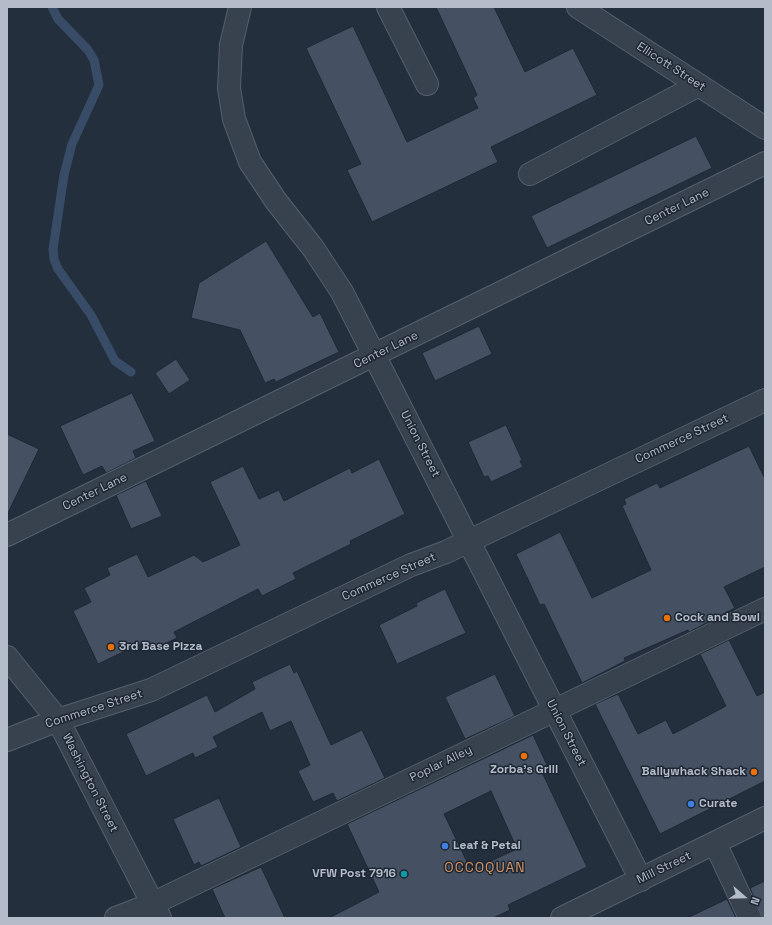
<!DOCTYPE html>
<html>
<head>
<meta charset="utf-8">
<style>
	body { margin:0 }
	#map { position:relative; width:772px; height:925px; overflow:hidden; background:#242f3e; font-family:"Space Grotesk",sans-serif }
	canvas { display:block }
	.frame { position:absolute; inset:0; border:8px solid #b4bcc9; pointer-events:none }
	.north { position:absolute; left:724px; top:877px; width:40px; height:40px; -webkit-text-stroke:3px #1d2633; paint-order:stroke; rotate:110deg; font-size:11px; font-weight:700; line-height:16px; text-align:center; color:#b4bcc9 }
	.north::after { content:''; display:block; margin:auto; width:14px; height:18px; background:#b4bcc9; clip-path:polygon(50% 0,100% 100%,50% 72%,0 100%) }
</style>
</head>
<body>
<div id="map">
<canvas width="772" height="925"></canvas>
<div class="frame"></div>
<div class="north">N</div>
</div>
<script>
const g = document.querySelector('canvas').getContext('2d');
g.lineJoin = 'round';
function poly(rows) {
  const path = new Path2D();
  for (const r of rows) {
    path.moveTo(r[0], r[1]);
    for (let i = 2; i < r.length; i += 2) path.lineTo(r[i], r[i + 1]);
  }
  return path;
}
function strokePath(path, color, width, dash) {
  g.strokeStyle = color;
  g.lineWidth = width;
  g.lineCap = dash ? 'butt' : 'round';
  g.setLineDash(dash || []);
  g.stroke(path);
}
function fillPath(path, color) {
  g.fillStyle = color;
  g.fill(path, 'evenodd');
}
function drawText(font, color, halo, rows, align = 'center') {
  g.font = font + ' "Space Grotesk",sans-serif';
  g.lineWidth = 3;
  g.setLineDash([]);
  g.textBaseline = 'middle';
  g.strokeStyle = halo;
  g.fillStyle = color;
  for (const [text, x, y, turn = 0] of rows) {
    g.save();
    g.translate(x, y);
    g.rotate((+turn || 0) * Math.PI / 180);
    g.textAlign = isNaN(turn) ? turn : align;
    if (halo) g.strokeText(text, 0, 0);
    g.fillText(text, 0, 0);
    g.restore();
  }
}
strokePath(poly([
	[52,7,58,19,88,50,94,60,99,85,72,144,64,175,53,249,54,259,58,269,91,315,115,361,131,372]
]), '#394c67', 9);
const building = poly([
	[436,7,494,7,525,72,573,48,597,95,491,147,498,162,372,222,347,170,361,164,306,48,353,26,407,142,478,108,473,98,477,95,436,7],
	[696,136,712,168,547,248,531,216,696,136],
	[266,241,313,317,320,313,339,352,276,382,274,379,265,383,240,330,191,318,199,283,266,241],
	[479,326,492,354,435,381,422,353,479,326],
	[176,359,190,380,169,394,155,373,176,359],
	[132,393,155,441,133,451,136,458,106,473,102,466,83,475,60,426,132,393],
	[506,425,522,460,520,461,523,467,491,482,488,476,484,477,468,442,506,425],
	[7,434,39,449,7,515,7,434],
	[749,446,765,479,765,567,724,587,735,608,689,632,688,630,624,658,625,661,582,683,544,604,540,605,516,554,560,532,592,598,651,570,622,506,626,504,624,499,657,483,660,488,664,486,749,446],
	[379,459,405,514,350,541,351,544,293,573,296,579,262,596,258,589,174,632,177,638,147,652,142,643,98,664,73,611,91,602,84,588,110,575,107,568,137,554,148,577,194,555,203,562,240,545,210,482,243,466,259,499,279,490,284,501,350,468,352,473,379,459],
	[146,481,162,516,131,529,116,495,146,481],
	[445,589,466,633,397,664,379,625,417,606,416,603,445,589],
	[729,640,757,696,765,692,765,781,660,834,595,704,618,694,638,734,666,720,673,734,726,706,700,654,729,640],
	[290,664,294,673,297,671,331,745,362,730,385,778,337,801,333,793,313,802,298,771,310,765,291,721,270,731,262,712,213,737,218,747,195,758,193,753,146,776,126,734,207,695,215,712,255,689,252,682,290,664],
	[495,674,515,716,465,739,445,697,495,674],
	[533,735,547,765,540,768,587,867,508,905,510,910,493,918,329,918,379,892,347,824,533,735],
	[491,791,517,849,471,870,444,814,491,791],
	[219,798,241,847,201,866,199,862,194,865,173,819,219,798],
	[261,867,285,918,225,918,212,889,261,867],
	[765,881,765,918,762,918,750,888,765,881],
	[727,899,736,918,687,918,727,899]
]);
fillPath(building, '#455162');
strokePath(building, '#1f2835', 1);
const minor = poly([
	[240,7,231,45,229,88,234,119,250,162,276,201,313,248,342,292,641,880],
	[388,7,427,84],
	[578,7,765,128],
	[530,174,699,85],
	[7,535,765,163],
	[7,657,58,720,160,918],
	[7,740,58,720,151,690,411,565,446,552,765,400],
	[715,843,750,918],
	[116,918,152,904,765,609],
	[562,918,765,818]
]);
strokePath(minor, '#565f6c', 24);
strokePath(minor, '#38414e', 22);
for (const [x, y, r, color] of [
	[667,618,4,"#e8710a"],
	[111,647,4,"#e8710a"],
	[524,756,4,"#e8710a"],
	[754,772,4,"#e8710a"],
	[691,804,4,"#3f7fe0"],
	[445,846,4,"#3f7fe0"],
	[404,874,4,"#0f9aa8"]
]) {
  const dot = new Path2D();
  dot.arc(x, y, r, 0, 2 * Math.PI);
  g.fillStyle = color;
  g.fill(dot);
  strokePath(dot, '#1d2633', 1.5);
}
drawText('12px', '#b4bcc9', '#1d2633', [
	["Ellicott Street",671,67,33],
	["Center Lane",677,207,-26],
	["Center Lane",386,350,-26],
	["Commerce Street",682,439,-25],
	["Union Street",420,444,63],
	["Center Lane",95,492,-26],
	["Commerce Street",389,577,-24],
	["Commerce Street",94,709,-18],
	["Union Street",566,733,63],
	["Poplar Alley",441,764,-26],
	["Washington Street",90,783,63],
	["Mill Street",664,868,-26]
]);
drawText('bold 12px', '#b4bcc9', '#1d2633', [
	["Cock and Bowl",675,618],
	["3rd Base Pizza",119,647],
	["Zorba's Grill",524,770,"center"],
	["Ballywhack Shack",746,772,"right"],
	["Curate",699,804],
	["Leaf & Petal",453,846],
	["VFW Post 7916",396,874,"right"]
], 'left');
g.letterSpacing = '1px';
drawText('14px', '#d59563', '#1d2633', [
	["OCCOQUAN",485,868]
]);
g.letterSpacing = '0px';
</script>
</body>
</html>
